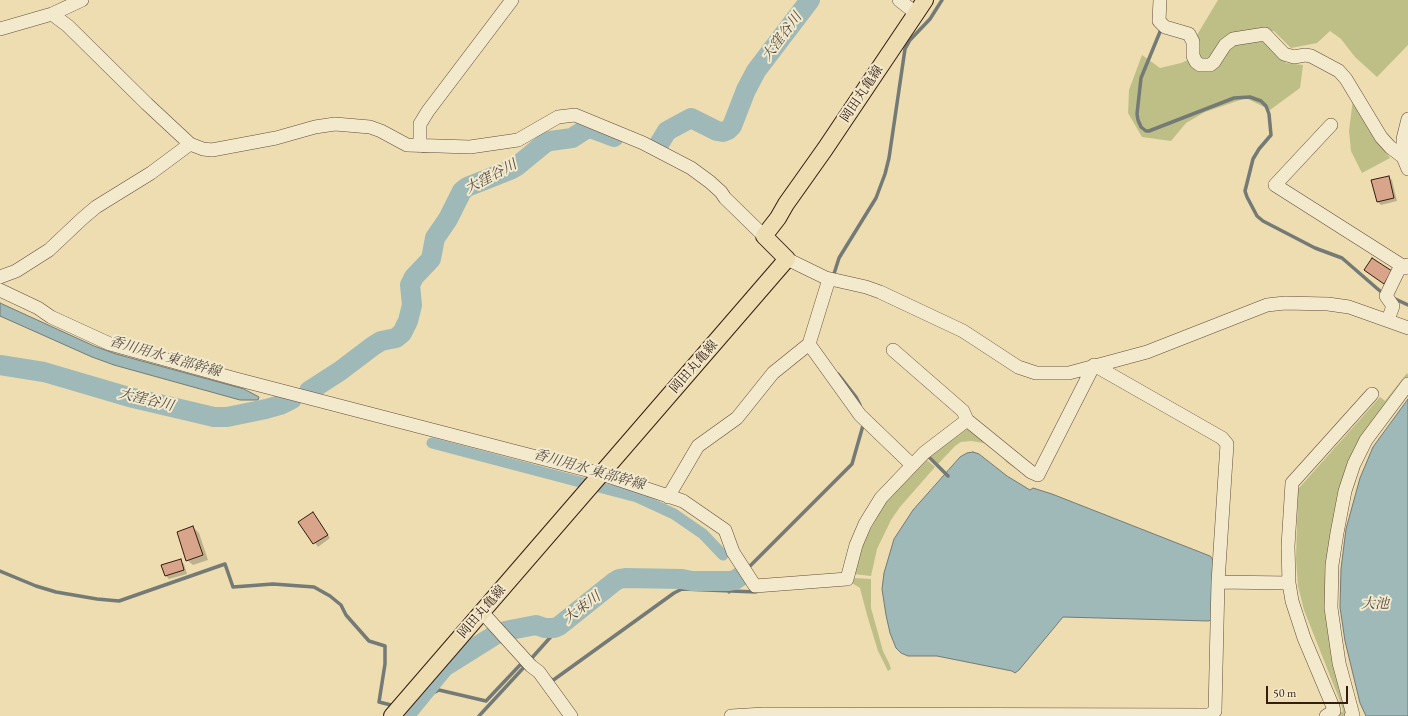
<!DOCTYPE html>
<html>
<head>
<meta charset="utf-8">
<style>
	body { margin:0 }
	#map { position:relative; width:1408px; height:716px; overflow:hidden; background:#edddb1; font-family:"EB Garamond",serif }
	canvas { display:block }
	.scale { position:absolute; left:1266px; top:686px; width:82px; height:18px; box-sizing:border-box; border:2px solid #351c12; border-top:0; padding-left:5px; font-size:12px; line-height:14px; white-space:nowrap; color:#351c12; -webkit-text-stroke:3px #f3e9cc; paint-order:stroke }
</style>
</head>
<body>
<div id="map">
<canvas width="1408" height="716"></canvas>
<div class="scale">50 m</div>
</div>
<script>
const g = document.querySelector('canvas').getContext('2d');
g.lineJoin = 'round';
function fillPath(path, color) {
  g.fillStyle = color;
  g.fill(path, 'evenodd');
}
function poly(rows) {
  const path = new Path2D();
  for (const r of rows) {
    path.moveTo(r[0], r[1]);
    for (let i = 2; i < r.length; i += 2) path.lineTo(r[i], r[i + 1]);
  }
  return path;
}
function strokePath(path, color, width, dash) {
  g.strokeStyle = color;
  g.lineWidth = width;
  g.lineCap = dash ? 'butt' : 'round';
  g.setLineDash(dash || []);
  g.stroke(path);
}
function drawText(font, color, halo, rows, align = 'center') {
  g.font = font + ' "EB Garamond","Noto Serif JP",serif';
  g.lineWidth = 4;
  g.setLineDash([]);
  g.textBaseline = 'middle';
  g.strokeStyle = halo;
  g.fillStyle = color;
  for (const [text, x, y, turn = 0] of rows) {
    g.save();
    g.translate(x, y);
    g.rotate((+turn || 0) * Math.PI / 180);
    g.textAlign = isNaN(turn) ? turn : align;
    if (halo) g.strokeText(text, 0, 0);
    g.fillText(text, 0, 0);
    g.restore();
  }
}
fillPath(poly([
	[1218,0,1408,0,1408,45,1377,77,1355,57,1341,39,1330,31,1317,43,1291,48,1274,31,1233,37,1212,58,1206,61,1200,59,1197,35],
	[1262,38,1286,63,1303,65,1300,88,1270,110,1246,98,1205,112,1186,123,1171,141,1142,137,1128,113,1129,90,1142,55,1160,68,1181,63,1188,60,1198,69,1235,43],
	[1353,99,1390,158,1362,173,1351,151,1349,131],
	[1407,373,1408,375,1408,380,1358,449,1330,559,1349,709,1345,716,1336,716,1343,711,1338,696,1304,610,1298,586,1296,559,1298,489,1380,397,1385,401],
	[967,429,973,429,1037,481,1037,482,1006,462,1004,458,984,443,971,441,961,442,955,446,938,464,930,456],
	[927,460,935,467,900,507,891,520,877,549,871,576,854,574,864,541,886,501],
	[854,578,871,579,871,608,883,651,889,663,891,669,888,671,878,651,867,615,860,588,852,583]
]), '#bebf87');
const water = poly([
	[0,303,94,346,116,354,244,389,259,397,258,400,240,400,114,365,92,357,0,316,0,303],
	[1408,399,1408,716,1366,716,1360,703,1345,641,1340,607,1341,569,1346,529,1360,478,1373,447,1408,399],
	[973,452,979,454,1007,476,1030,490,1033,488,1052,494,1210,556,1214,561,1212,618,1209,621,1063,617,1019,670,1015,673,1012,671,937,656,908,656,901,653,896,648,890,633,886,615,882,589,884,573,894,539,913,510,960,457,967,453,973,452]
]);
fillPath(water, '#9eb9b7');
strokePath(water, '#747a75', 1);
fillPath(poly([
	[1389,177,1392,180,1397,201,1381,205,1377,201],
	[316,517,330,538,318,547,300,522],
	[193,527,199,533,208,560,193,565,187,560],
	[180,561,184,564,187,574,169,579,166,576]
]), '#0003');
strokePath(poly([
	[1162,27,1141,78,1137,114,1138,120,1141,127,1146,131,1149,131,1234,98,1250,97,1261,101,1266,106,1269,114,1271,135,1259,149,1253,159,1245,191,1247,197,1257,216,1263,221,1315,248,1342,258,1380,291],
	[833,277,839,258,876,198,885,174,889,158,905,49,910,40,930,19,942,0],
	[1393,298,1408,305],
	[838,374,856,397,860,405],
	[926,458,928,456,948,476],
	[747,569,852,464,864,422],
	[0,571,36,586,56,592,97,599,119,601,225,564,233,587,273,584,314,587,330,596,341,605,346,615,369,641,385,646,385,664,379,702,395,706],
	[729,592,729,581],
	[530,660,556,631,618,584,627,581,680,583,692,581],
	[551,679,552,681,674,593,682,589,756,592],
	[405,708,416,709,433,693,439,690,486,701,520,665,525,665],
	[479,716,526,665]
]), '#747a75', 3.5);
strokePath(poly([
	[432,443,637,497,674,514,703,534,723,555]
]), '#9eb9b7', 11);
strokePath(poly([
	[659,144,667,131,691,118,717,131,723,132,728,130,732,126,746,90,756,71,810,0],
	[0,365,44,372,129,397,214,417,227,417,266,409,280,405,292,399],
	[309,391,340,371,373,346,381,341,396,338,402,333,408,321,412,305,410,285,414,277,431,259,435,238,448,219,462,191,467,187,510,170,517,166,545,143,550,141,572,138,586,129,590,128,614,137],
	[404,716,444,667,495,635,505,631,536,625,545,628,554,628,559,626,614,582,619,579,625,578,682,579,692,581,729,581,735,580,741,576]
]), '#9eb9b7', 20);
const building = poly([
	[1389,176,1394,198,1377,202,1371,180,1389,176],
	[1372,258,1392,271,1384,284,1364,270,1372,258],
	[313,512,328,535,313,544,298,522,313,512],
	[193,526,203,555,186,561,177,532,193,526],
	[181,559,184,570,165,576,161,565,181,559]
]);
fillPath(building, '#d8a48a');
strokePath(building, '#351c12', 1);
const minor = poly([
	[899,0,917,14],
	[1160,0,1159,21,1165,27,1189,34,1193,42,1193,56,1196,62,1200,65,1210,65,1214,62,1225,45,1233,39,1265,34,1284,54,1294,57,1305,55,1311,56,1339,71,1346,79,1381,137,1390,147,1403,157],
	[52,14,68,26,147,104,190,144,203,149,212,150,276,138,315,127,335,124,370,127,381,131,407,145,470,147,518,140,558,117,575,115,643,143,691,168,710,182,721,192,725,198,764,236],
	[0,29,52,14,82,0],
	[1408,119,1403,139,1403,157,1408,169],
	[1331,125,1275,185,1401,265],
	[420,146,420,124,428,111,512,0],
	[787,259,826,278,866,287,880,292,963,331,1018,367,1036,373,1069,373,1147,352,1267,305,1285,303,1328,304,1349,307,1408,328],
	[0,277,16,271,49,250,83,218,96,207,151,173,190,144],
	[0,290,38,308,51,317,110,344,236,379,602,474,683,501,725,530,733,552,755,586,847,579,856,545,865,524,881,498,924,453,967,420],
	[1388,320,1393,306,1386,296,1401,265,1405,268,1407,265],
	[809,344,829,279],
	[893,350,963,411,967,420,1031,472,1038,475,1094,365,1222,438,1227,444,1218,582,1289,583,1292,601,1304,638,1333,707,1334,711,1326,716],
	[668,497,698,446,737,418,773,373,809,344,860,415,912,465],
	[1289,583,1288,546,1292,483,1372,394],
	[482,612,531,666,539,672,571,716],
	[731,716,764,714,1209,715,1215,711,1218,582],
	[1351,716,1353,715,1339,663,1331,608,1332,565,1337,533,1345,491,1354,464,1366,440,1408,384]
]);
const major = poly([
	[392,716,787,259,764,236,778,218,786,204,825,149,925,0]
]);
strokePath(minor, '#634c3a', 14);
strokePath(major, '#351c12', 18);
strokePath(minor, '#f3e9cc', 13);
strokePath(major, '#edddb1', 16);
drawText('13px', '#351c12', '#f3e9cc', [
	["岡田丸亀線",862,94,-56],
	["岡田丸亀線",694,367,-49],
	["岡田丸亀線",482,612,-49]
]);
drawText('italic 14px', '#544b44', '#f3e9cc', [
	["大窪谷川",782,37,-53],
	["大窪谷川",491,177,-28],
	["香川用水 東部幹線",165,357,16],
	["大窪谷川",146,400,14],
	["香川用水 東部幹線",589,470,16],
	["大池",1375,604],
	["大束川",582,608,-37]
]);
</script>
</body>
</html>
